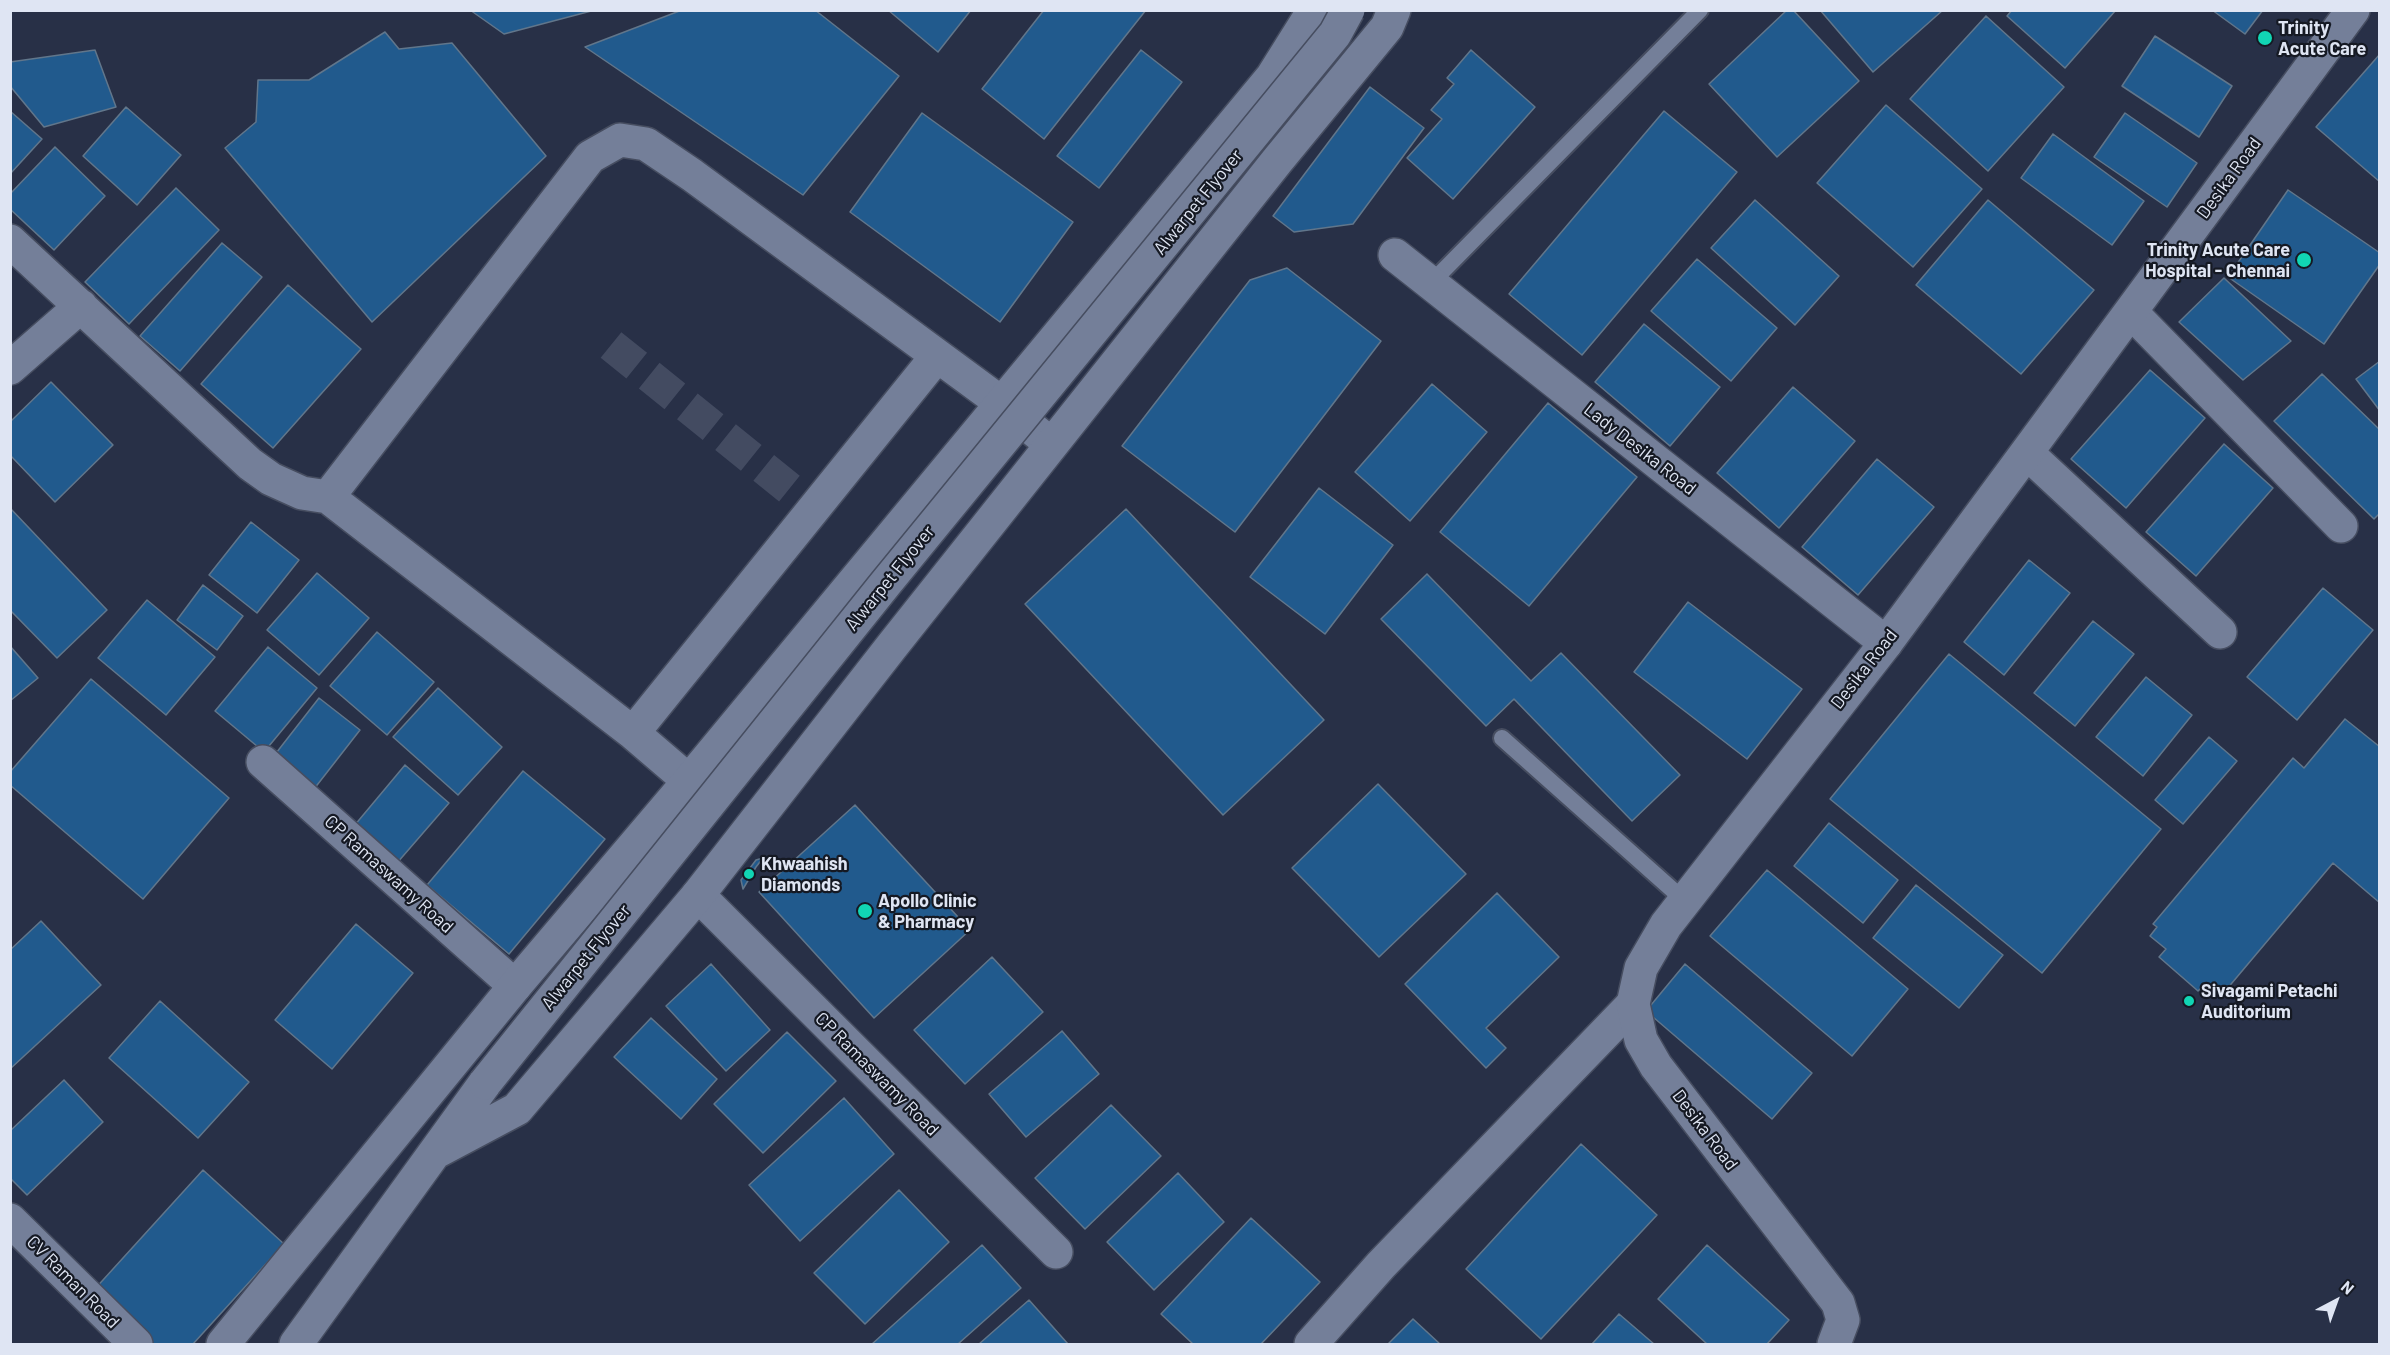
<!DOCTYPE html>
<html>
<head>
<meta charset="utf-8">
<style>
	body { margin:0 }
	#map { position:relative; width:2390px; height:1355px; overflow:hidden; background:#283047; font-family:Barlow,sans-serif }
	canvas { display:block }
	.frame { position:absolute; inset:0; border:12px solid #dfe5f3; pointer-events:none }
	.north { position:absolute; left:2306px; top:1271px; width:60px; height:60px; -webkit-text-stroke:4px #151923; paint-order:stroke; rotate:41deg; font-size:16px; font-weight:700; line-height:24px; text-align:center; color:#dfe5f3 }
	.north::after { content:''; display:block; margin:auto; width:21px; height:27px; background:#dfe5f3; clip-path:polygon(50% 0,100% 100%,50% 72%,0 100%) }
</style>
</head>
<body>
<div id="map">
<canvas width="2390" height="1355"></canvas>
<div class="frame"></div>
<div class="north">N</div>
</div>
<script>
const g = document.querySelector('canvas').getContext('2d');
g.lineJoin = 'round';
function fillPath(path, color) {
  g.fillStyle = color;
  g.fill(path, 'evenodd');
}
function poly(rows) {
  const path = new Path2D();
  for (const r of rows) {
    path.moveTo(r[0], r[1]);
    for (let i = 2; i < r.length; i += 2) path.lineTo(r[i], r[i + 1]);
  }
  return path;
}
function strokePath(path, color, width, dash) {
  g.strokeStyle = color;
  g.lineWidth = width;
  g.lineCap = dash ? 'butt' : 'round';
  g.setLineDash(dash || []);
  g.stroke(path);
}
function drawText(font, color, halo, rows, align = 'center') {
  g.font = font + ' Barlow,sans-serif';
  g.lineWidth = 4.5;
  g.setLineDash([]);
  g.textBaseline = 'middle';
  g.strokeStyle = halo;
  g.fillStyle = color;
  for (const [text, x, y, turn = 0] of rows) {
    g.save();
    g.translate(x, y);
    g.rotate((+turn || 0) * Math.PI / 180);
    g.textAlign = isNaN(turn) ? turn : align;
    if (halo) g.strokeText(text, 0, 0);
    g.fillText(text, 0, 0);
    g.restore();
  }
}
const building = poly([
	[470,10,595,10,504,34,470,10],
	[682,10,815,10,899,76,803,195,585,47,682,10],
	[888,10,971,10,938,52,888,10],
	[1044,10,1146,10,1044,139,982,89,1044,10],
	[1787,10,1793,10,1859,81,1777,157,1709,84,1787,10],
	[1820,10,1943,10,1873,72,1820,10],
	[2012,10,2116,10,2065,68,2007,16,2012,10],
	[2212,10,2263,10,2245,34,2212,10],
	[1986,16,2064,87,1988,171,1910,99,1986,16],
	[385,32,399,49,452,43,546,156,372,322,225,148,256,122,258,80,309,80,385,32],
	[2155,36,2232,86,2199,137,2122,86,2155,36],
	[95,50,116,107,44,127,10,86,10,62,95,50],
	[1141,50,1182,82,1099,188,1057,156,1141,50],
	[1471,50,1535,107,1453,199,1407,158,1442,119,1431,110,1454,84,1447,78,1471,50],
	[2380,54,2380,182,2316,127,2380,54],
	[1370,87,1424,128,1353,224,1294,232,1273,216,1370,87],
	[1886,105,1982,189,1913,267,1817,183,1886,105],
	[126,107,181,155,137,205,83,156,126,107],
	[10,111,42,139,10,174,10,111],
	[1664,111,1737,172,1582,355,1509,294,1664,111],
	[922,113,1073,222,1000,322,850,212,922,113],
	[2125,113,2197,163,2167,207,2094,157,2125,113],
	[2053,134,2144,201,2112,245,2021,178,2053,134],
	[55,147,105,196,54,250,10,209,10,194,55,147],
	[176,188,219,230,129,324,85,282,176,188],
	[2288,190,2380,253,2380,264,2324,344,2228,277,2288,190],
	[1755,200,1839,276,1795,325,1711,248,1755,200],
	[1988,200,2094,290,2021,374,1916,285,1988,200],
	[222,243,262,277,180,371,140,336,222,243],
	[1697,259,1777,328,1731,381,1651,311,1697,259],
	[1287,268,1381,341,1235,532,1122,446,1250,280,1287,268],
	[2224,278,2291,341,2243,380,2179,322,2224,278],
	[288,285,361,349,273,448,201,384,288,285],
	[1644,324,1720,387,1670,446,1595,382,1644,324],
	[2380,361,2380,411,2356,379,2380,361],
	[2150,370,2205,418,2126,508,2071,459,2150,370],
	[2322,374,2380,430,2380,513,2374,519,2274,421,2322,374],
	[51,382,113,445,55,502,10,455,10,422,51,382],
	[1432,384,1487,432,1410,521,1355,472,1432,384],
	[1793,387,1855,441,1779,528,1717,473,1793,387],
	[1548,403,1637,477,1529,606,1440,532,1548,403],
	[2224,444,2273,488,2196,576,2146,532,2224,444],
	[1877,459,1934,507,1858,595,1802,547,1877,459],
	[1319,488,1393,545,1325,634,1250,577,1319,488],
	[10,508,107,610,57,658,10,610,10,508],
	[1126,509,1324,720,1223,815,1025,604,1126,509],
	[251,522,299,560,257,613,209,575,251,522],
	[2029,560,2070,593,2004,675,1964,642,2029,560],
	[317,573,369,618,319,675,267,630,317,573],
	[1427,574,1531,681,1561,653,1680,775,1632,821,1514,699,1486,726,1381,619,1427,574],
	[203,585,243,616,217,650,177,620,203,585],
	[2323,588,2373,630,2297,720,2247,677,2323,588],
	[147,600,215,657,166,715,98,658,147,600],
	[1688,602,1802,689,1747,759,1634,672,1688,602],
	[2093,621,2134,654,2075,726,2034,693,2093,621],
	[377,632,434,682,387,735,330,686,377,632],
	[10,646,38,678,10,701,10,646],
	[268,647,317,688,264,752,215,711,268,647],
	[1949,654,2161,829,2042,973,1830,799,1949,654],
	[2146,677,2192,715,2143,776,2096,737,2146,677],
	[91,679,229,798,143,899,10,785,10,772,91,679],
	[438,688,502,747,458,795,393,737,438,688],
	[319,698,360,730,314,789,273,757,319,698],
	[2345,719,2380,747,2380,903,2333,863,2221,996,2206,983,2198,991,2159,957,2166,949,2150,936,2157,927,2153,924,2293,758,2304,768,2345,719],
	[2209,737,2237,761,2183,824,2155,800,2209,737],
	[405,765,449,803,397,863,354,826,405,765],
	[523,771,605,839,509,954,427,885,523,771],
	[1378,784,1466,874,1379,957,1292,868,1378,784],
	[855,805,970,930,874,1018,759,892,855,805],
	[1829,823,1898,880,1863,923,1794,866,1829,823],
	[763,858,756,867,743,889,741,880,756,860,763,858],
	[1767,870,1908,989,1852,1056,1710,936,1767,870],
	[1916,885,2003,955,1959,1008,1873,938,1916,885],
	[1497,893,1559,957,1486,1028,1506,1048,1486,1068,1405,984,1497,893],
	[41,921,101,985,10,1069,10,950,41,921],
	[356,924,413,973,332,1069,275,1020,356,924],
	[992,957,1043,1012,965,1084,914,1030,992,957],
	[711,964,770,1030,726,1071,666,1006,711,964],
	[1685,964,1812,1073,1772,1119,1646,1011,1685,964],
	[160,1001,249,1082,198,1138,109,1058,160,1001],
	[651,1018,717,1079,681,1119,614,1057,651,1018],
	[1062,1031,1099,1074,1026,1137,989,1094,1062,1031],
	[787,1032,836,1081,763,1153,714,1104,787,1032],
	[64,1080,103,1122,27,1195,10,1178,10,1131,64,1080],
	[844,1098,894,1154,800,1241,749,1185,844,1098],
	[1111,1105,1161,1156,1085,1229,1035,1178,1111,1105],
	[1581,1144,1657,1215,1541,1339,1466,1269,1581,1144],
	[203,1170,284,1244,193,1344,152,1344,93,1291,203,1170],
	[1178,1173,1224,1222,1154,1290,1107,1242,1178,1173],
	[899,1190,949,1242,865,1324,814,1273,899,1190],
	[1251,1218,1320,1282,1261,1344,1193,1344,1161,1314,1251,1218],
	[982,1245,1021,1288,958,1344,872,1344,982,1245],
	[1707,1245,1789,1320,1767,1344,1707,1344,1658,1299,1707,1245],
	[1029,1300,1068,1344,979,1344,1029,1300],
	[1619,1314,1654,1344,1592,1344,1619,1314],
	[1413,1319,1440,1344,1388,1344,1413,1319]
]);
fillPath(building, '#215a8d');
strokePath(building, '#61768b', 1.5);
strokePath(poly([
	[611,345,795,493]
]), '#434b61', 33, [33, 16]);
const service = poly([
	[1431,283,1700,10],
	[1502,738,1685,901]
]);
const minor = poly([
	[10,241,250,464,271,479,302,493,328,497,633,733,689,781],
	[1395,255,1886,643],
	[2131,312,2341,526],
	[10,368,81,306],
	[2027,453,2220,632],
	[328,497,590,157,620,140,646,144,692,175,992,396,1051,444],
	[633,733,937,356],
	[263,762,515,986],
	[698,895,1056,1252],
	[1311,1344,1381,1265,1633,1004]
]);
const tertiary = poly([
	[1834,1344,1843,1320,1838,1303,1656,1066,1641,1040,1633,1004,1641,968,1666,925,1886,643,2353,10]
]);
const secondary = poly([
	[438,1151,517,1109,698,895,892,646,1277,161,1387,27,1394,10],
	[10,1220,136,1344],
	[223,1344,515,986,689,781,1272,77,1314,10],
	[296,1344,485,1083]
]);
strokePath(service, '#464d60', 20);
strokePath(minor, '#464d60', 36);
strokePath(tertiary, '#464d60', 36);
strokePath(secondary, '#464d60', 36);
strokePath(service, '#747f99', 16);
strokePath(minor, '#747f99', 33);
strokePath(tertiary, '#747f99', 33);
strokePath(secondary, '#747f99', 33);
const secondaryBridge = poly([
	[485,1083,886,583,1335,34,1348,10]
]);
strokePath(secondaryBridge, '#464d60', 36, []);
strokePath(secondaryBridge, '#747f99', 33);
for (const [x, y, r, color] of [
	[2265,38,8,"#11d5b4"],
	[2304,260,8,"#11d5b4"],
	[749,874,6,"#11d5b4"],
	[865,911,8,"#11d5b4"],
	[2189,1001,6,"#11d5b4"]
]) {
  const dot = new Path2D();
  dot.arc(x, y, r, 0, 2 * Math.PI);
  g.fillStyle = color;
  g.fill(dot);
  strokePath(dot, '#151923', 2);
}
drawText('bold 18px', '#dfe5f3', '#151923', [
	["Trinity",2278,28],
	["Acute Care",2278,49],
	["Trinity Acute Care",2290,250,"right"],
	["Hospital - Chennai",2290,271,"right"],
	["Khwaahish",761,864],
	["Diamonds",761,885],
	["Apollo Clinic",878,901],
	["& Pharmacy",878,922],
	["Sivagami Petachi",2201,991],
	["Auditorium",2201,1012]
], 'left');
drawText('18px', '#dfe5f3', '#151923', [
	["Desika Road",2229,178,-54],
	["Alwarpet Flyover",1198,202,-51],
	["Lady Desika Road",1640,449,38],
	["Alwarpet Flyover",890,578,-51],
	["Desika Road",1864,669,-52],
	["CP Ramaswamy Road",389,874,42],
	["Alwarpet Flyover",586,957,-51],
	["CP Ramaswamy Road",877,1074,45],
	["Desika Road",1705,1130,53],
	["CV Raman Road",73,1282,45]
]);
</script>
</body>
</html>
